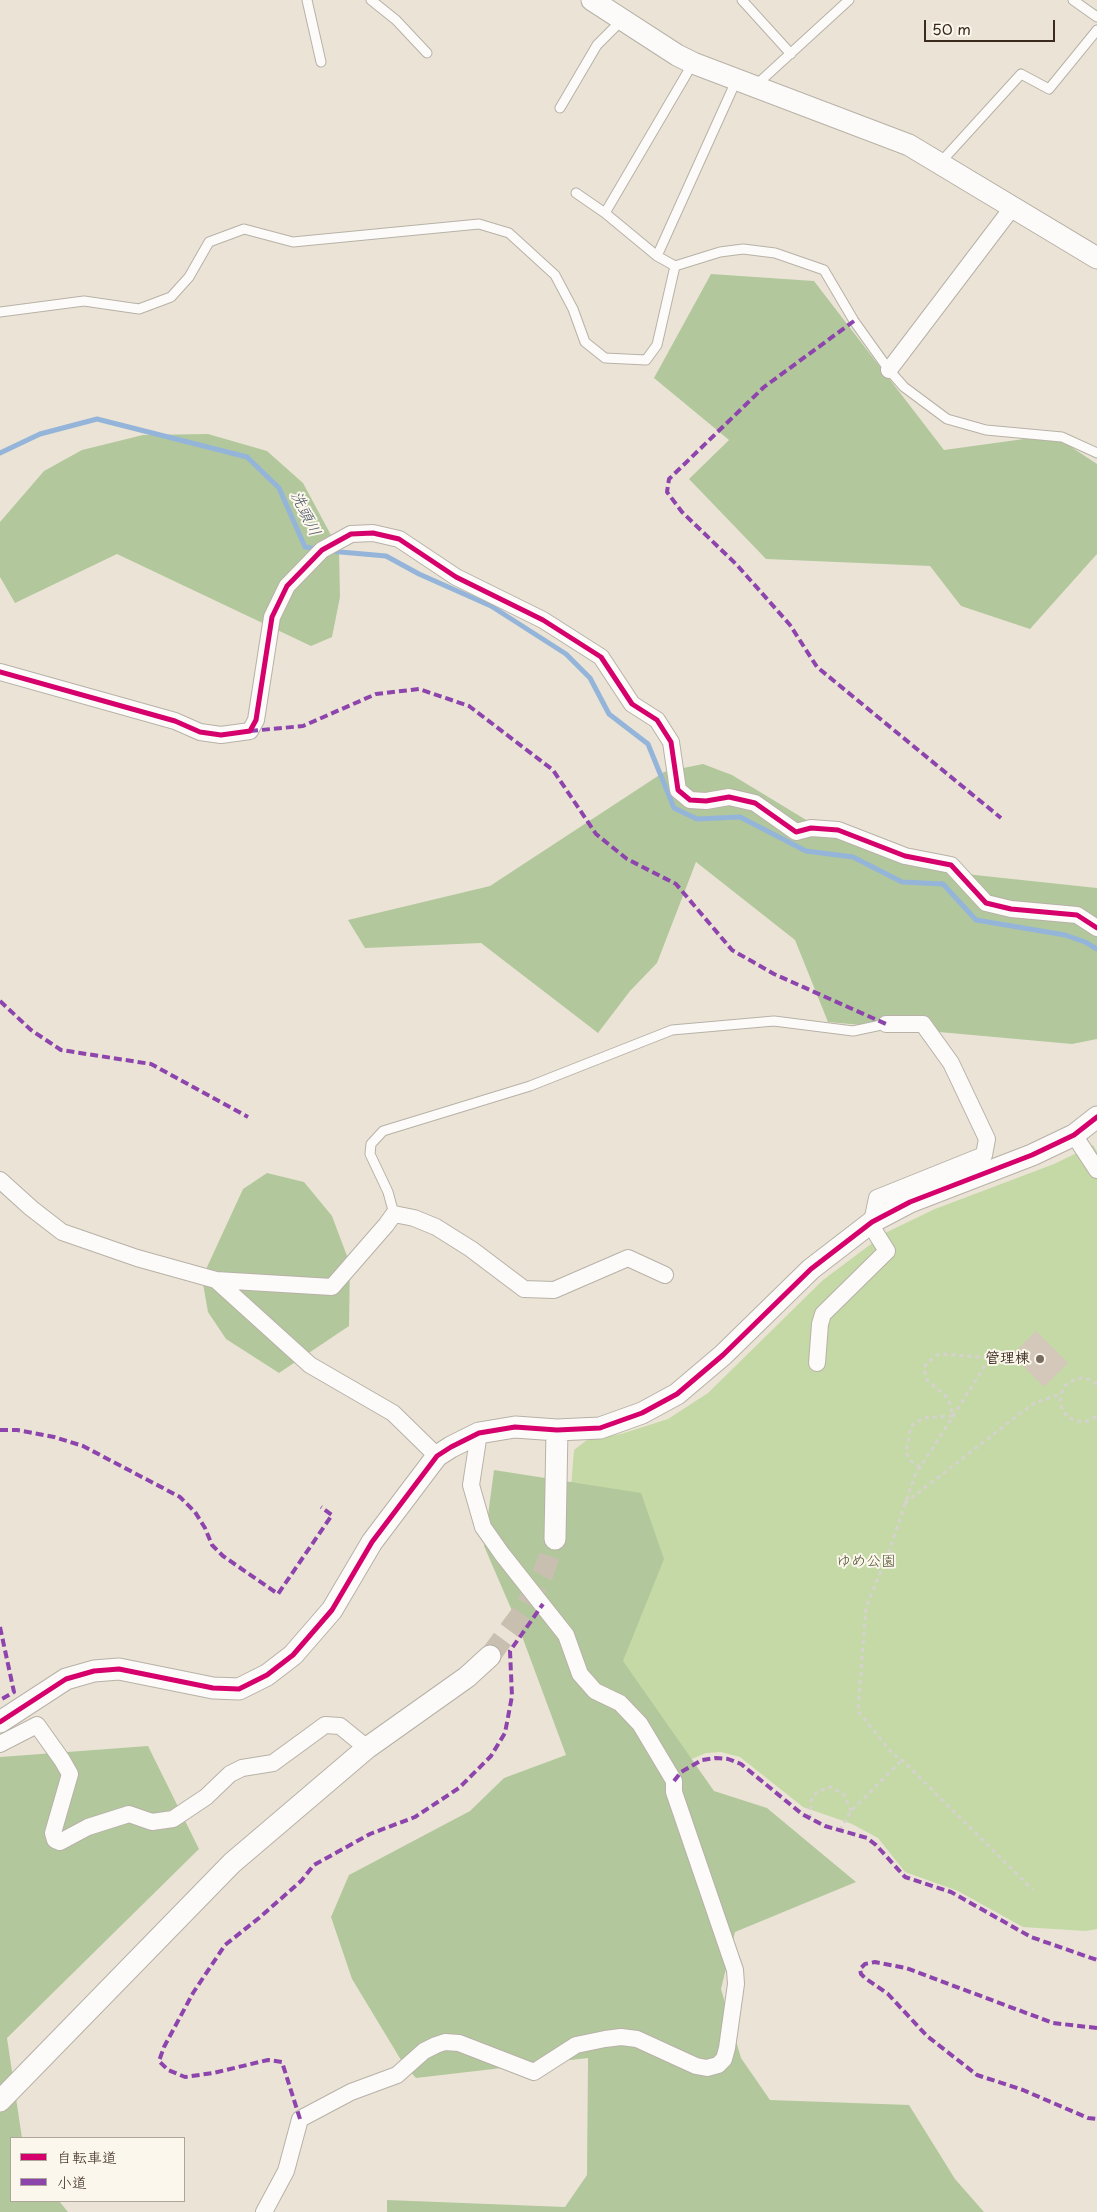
<!DOCTYPE html>
<html>
<head>
<meta charset="utf-8">
<style>
	body { margin:0 }
	#map { position:relative; width:1097px; height:2212px; overflow:hidden; background:#ebe4d6; font-family:"Playpen Sans","Klee One",sans-serif }
	canvas { display:block }
	.legend { position:absolute; left:10px; top:2137px; width:175px; height:65px; box-sizing:border-box; background:#fbf7ec; border:1px solid #aea59a; margin:0; padding:6px 9px; list-style:none; font-size:15px; color:#3b2a1e }
	.legend li { display:flex; align-items:center; gap:10px; height:25px }
	.legend b { width:25px; border:1px solid #aea59a }
	.scale { position:absolute; left:924px; top:20px; width:131px; height:22px; box-sizing:border-box; border:2px solid #3b2a1e; border-top:0; padding-left:6px; font-size:15px; line-height:18px; white-space:nowrap; color:#3b2a1e; -webkit-text-stroke:4px #fbf7ec; paint-order:stroke }
</style>
</head>
<body>
<div id="map">
<canvas width="1097" height="2212"></canvas>
<ul class="legend">
<li><b style="height:6px;background:#d6006c"></b>自転車道</li>
<li><b style="height:6px;background:#8e44ad"></b>小道</li>
</ul>
<div class="scale">50 m</div>
</div>
<script>
const g = document.querySelector('canvas').getContext('2d');
g.lineJoin = 'round';
function fillPath(path, color) {
  g.fillStyle = color;
  g.fill(path, 'evenodd');
}
function poly(rows) {
  const path = new Path2D();
  for (const r of rows) {
    path.moveTo(r[0], r[1]);
    for (let i = 2; i < r.length; i += 2) path.lineTo(r[i], r[i + 1]);
  }
  return path;
}
function strokePath(path, color, width, dash) {
  g.strokeStyle = color;
  g.lineWidth = width;
  g.lineCap = dash ? 'butt' : 'round';
  g.setLineDash(dash || []);
  g.stroke(path);
}
function drawText(font, color, halo, rows, align = 'center') {
  g.font = font + ' "Playpen Sans","Klee One",sans-serif';
  g.lineWidth = 4;
  g.setLineDash([]);
  g.textBaseline = 'middle';
  g.strokeStyle = halo;
  g.fillStyle = color;
  for (const [text, x, y, turn = 0] of rows) {
    g.save();
    g.translate(x, y);
    g.rotate((+turn || 0) * Math.PI / 180);
    g.textAlign = isNaN(turn) ? turn : align;
    if (halo) g.strokeText(text, 0, 0);
    g.fillText(text, 0, 0);
    g.restore();
  }
}
fillPath(poly([
	[1093,1145,1097,1152,1097,1929,1086,1931,1023,1927,958,1891,905,1872,878,1838,852,1824,803,1807,740,1757,721,1752,706,1753,687,1761,556,1577,571,1487,574,1450,587,1440,621,1434,668,1419,708,1393,823,1280,887,1232,935,1209,1054,1164]
]), '#c4d9a6');
fillPath(poly([
	[711,274,814,281,944,450,1053,435,1097,464,1097,554,1030,629,961,606,930,566,766,559,689,479,729,440,654,378],
	[208,434,267,451,303,483,339,550,340,597,332,637,311,646,117,554,15,603,0,577,0,522,44,471,82,450,143,435],
	[703,764,732,775,836,838,900,861,975,875,1097,888,1097,1039,1072,1044,828,1022,795,940,696,862,657,963,630,991,598,1033,481,943,365,948,348,920,490,886,664,772],
	[267,1173,304,1182,332,1216,350,1264,349,1326,279,1373,226,1339,208,1312,202,1278,243,1189],
	[494,1470,641,1493,664,1559,623,1661,714,1791,767,1808,856,1882,735,1932,721,1989,741,2058,770,2100,909,2105,955,2179,984,2212,387,2212,387,2200,565,2207,587,2175,588,2058,416,2078,404,2065,352,1979,331,1917,349,1875,470,1811,504,1778,566,1755,516,1620,484,1546],
	[148,1746,199,1849,7,2038,22,2138,11,2138,11,2201,59,2201,68,2212,0,2212,0,1757]
]), '#b2c89c');
strokePath(poly([
	[0,453,40,434,97,419,247,457,279,488,305,547,319,549],
	[329,551,386,556,419,574,491,606,566,654,590,678,609,714,648,744,674,808,697,819,740,817,806,851,853,857,902,882,943,884,976,920,1065,935,1085,942,1097,949]
]), '#94b5d9', 5);
fillPath(poly([
	[1036,1331,1068,1363,1044,1387,1012,1355]
]), '#d3c8ba');
strokePath(poly([
	[490,1656,524,1610,543,1574,555,1539]
]), '#c8bfb1', 21, [21, 11]);
const service = poly([
	[307,0,321,62],
	[371,0,396,20,427,53],
	[742,0,791,54],
	[1073,0,1097,17],
	[755,86,849,0],
	[560,108,597,45,622,20],
	[940,163,1021,74,1049,89,1097,30],
	[576,193,605,213,657,256,675,266],
	[605,213,693,63],
	[657,256,736,81],
	[0,312,84,301,139,309,171,297,189,277,209,242,244,229,293,242,479,224,509,233,555,275,573,309,585,342,605,358,646,360,657,345,675,266,720,252,743,249,775,253,824,270,854,321,889,370,904,387,947,419,986,430,1062,437,1097,453],
	[394,1214,388,1192,370,1154,371,1144,383,1131,530,1086,672,1030,774,1021,853,1031,886,1024]
]);
const minor = poly([
	[889,370,1012,208],
	[0,672,175,721,200,732,221,735,250,731,256,720,272,617,287,586,322,550,351,534,373,533,399,539,456,577,543,620,601,657,632,704,657,720,671,742,678,790,690,800,706,801,729,797,755,803,796,832,811,828,838,830,905,856,951,865,986,903,1011,909,1077,915,1097,928],
	[1074,1135,1097,1170],
	[0,1180,31,1208,62,1232,137,1258,216,1280,310,1365,393,1413,437,1456],
	[872,1222,877,1198,984,1155,987,1139,951,1063,923,1024,886,1024],
	[216,1280,332,1287,386,1225,394,1214,414,1218,436,1227,471,1249,524,1289,554,1290,628,1258,665,1275],
	[817,1363,820,1324,823,1314,887,1251,870,1224],
	[0,1744,37,1725,62,1760,70,1774,53,1833,55,1840,60,1842,88,1827,129,1814,152,1822,173,1819,206,1797,230,1774,242,1768,273,1763,325,1725,340,1726,367,1748],
	[264,2212,286,2171,300,2119,351,2092,397,2075,424,2051,436,2045,445,2042,459,2043,534,2072,576,2045,605,2039,621,2037,637,2039,696,2066,707,2068,718,2065,724,2059,727,2048,736,1984,735,1970,674,1792,674,1781,640,1724,620,1703,595,1691,580,1674,566,1635,502,1554,483,1527,471,1485,479,1433]
]);
const tertiary = poly([
	[592,0,677,55,693,63,909,145,1097,258],
	[555,1539,557,1430],
	[0,1722,66,1679,94,1671,119,1669,213,1688,239,1689,267,1675,293,1655,332,1610,372,1542,437,1456,451,1447,479,1433,515,1427,557,1430,600,1428,642,1413,677,1394,723,1355,811,1269,872,1222,910,1202,1032,1155,1074,1135,1097,1117],
	[0,2101,232,1863,367,1748,467,1677,490,1656]
]);
strokePath(service, '#b7b1a7', 11);
strokePath(minor, '#b7b1a7', 18);
strokePath(tertiary, '#b7b1a7', 23);
strokePath(poly([
	[1097,1384,1088,1379,1080,1378,1072,1381,1065,1386,1061,1394,1060,1403,1063,1411,1068,1417,1076,1421,1085,1422,1097,1416],
	[920,1467,911,1461,906,1453,911,1426,923,1418,953,1416,948,1398,927,1380,924,1368,927,1363,937,1355,943,1354,990,1358,953,1416,927,1457,915,1475,888,1554,866,1607,858,1711,892,1753,902,1760,1033,1890],
	[905,1503,1030,1406,1040,1401,1061,1394],
	[810,1818,812,1798,817,1792,831,1787,844,1795,851,1811],
	[840,1830,851,1811,902,1760]
]), '#d5d2ce', 3, [4, 4]);
strokePath(service, '#fcfbf9', 9);
strokePath(minor, '#fcfbf9', 16);
strokePath(tertiary, '#fcfbf9', 21);
strokePath(poly([
	[854,321,764,387,669,479,667,492,682,512,737,565,790,625,817,667,1001,818],
	[250,731,303,726,376,694,419,689,469,706,553,770,596,834,627,859,676,884,732,950,774,974,886,1024],
	[0,1001,31,1030,61,1050,151,1064,248,1117],
	[0,1430,17,1430,54,1437,83,1446,180,1497,195,1512,205,1528,212,1545,223,1556,278,1594,332,1515,321,1507],
	[0,1627,14,1692,0,1700],
	[674,1781,681,1772,702,1760,716,1758,728,1759,741,1764,802,1814,825,1826,867,1838,876,1845,905,1877,951,1892,1031,1937,1097,1960],
	[1097,2028,1053,2023,906,1968,875,1962,865,1964,860,1969,861,1974,865,1978,888,1994,927,2036,977,2075,1023,2090,1088,2118,1097,2119],
	[300,2119,282,2062,268,2060,213,2073,185,2077,168,2070,159,2061,164,2047,193,1993,225,1945,259,1918,301,1881,314,1865,370,1834,415,1817,459,1788,491,1756,505,1733,512,1696,510,1651,543,1604]
]), '#8e44ad', 4, [8, 4]);
strokePath(poly([
	[0,672,175,721,200,732,221,735,250,731,256,720,272,617,287,586,322,550,351,534,373,533,399,539,456,577,543,620,601,657,632,704,657,720,671,742,678,790,690,800,706,801,729,797,755,803,796,832,811,828,838,830,905,856,951,865,986,903,1011,909,1077,915,1097,928],
	[0,1722,66,1679,94,1671,119,1669,213,1688,239,1689,267,1675,293,1655,332,1610,372,1542,437,1456,451,1447,479,1433,515,1427,557,1430,600,1428,642,1413,677,1394,723,1355,811,1269,872,1222,910,1202,1032,1155,1074,1135,1097,1117]
]), '#d6006c', 5);
for (const [x, y, r, color] of [
	[1040,1359,5,"#796b5e"]
]) {
  const dot = new Path2D();
  dot.arc(x, y, r, 0, 2 * Math.PI);
  g.fillStyle = color;
  g.fill(dot);
  strokePath(dot, '#fbf7ec', 2);
}
drawText('bold 15px', '#3b2a1e', '#fbf7ec', [
	["管理棟",1030,1359]
], 'right');
drawText('15px', '#555436', '#fbf7ec', [
	["ゆめ公園",866,1562]
]);
drawText('italic 16px', '#4f5a69', '#fbf7ec', [
	["洗頭川",305,514,64]
]);
</script>
</body>
</html>
